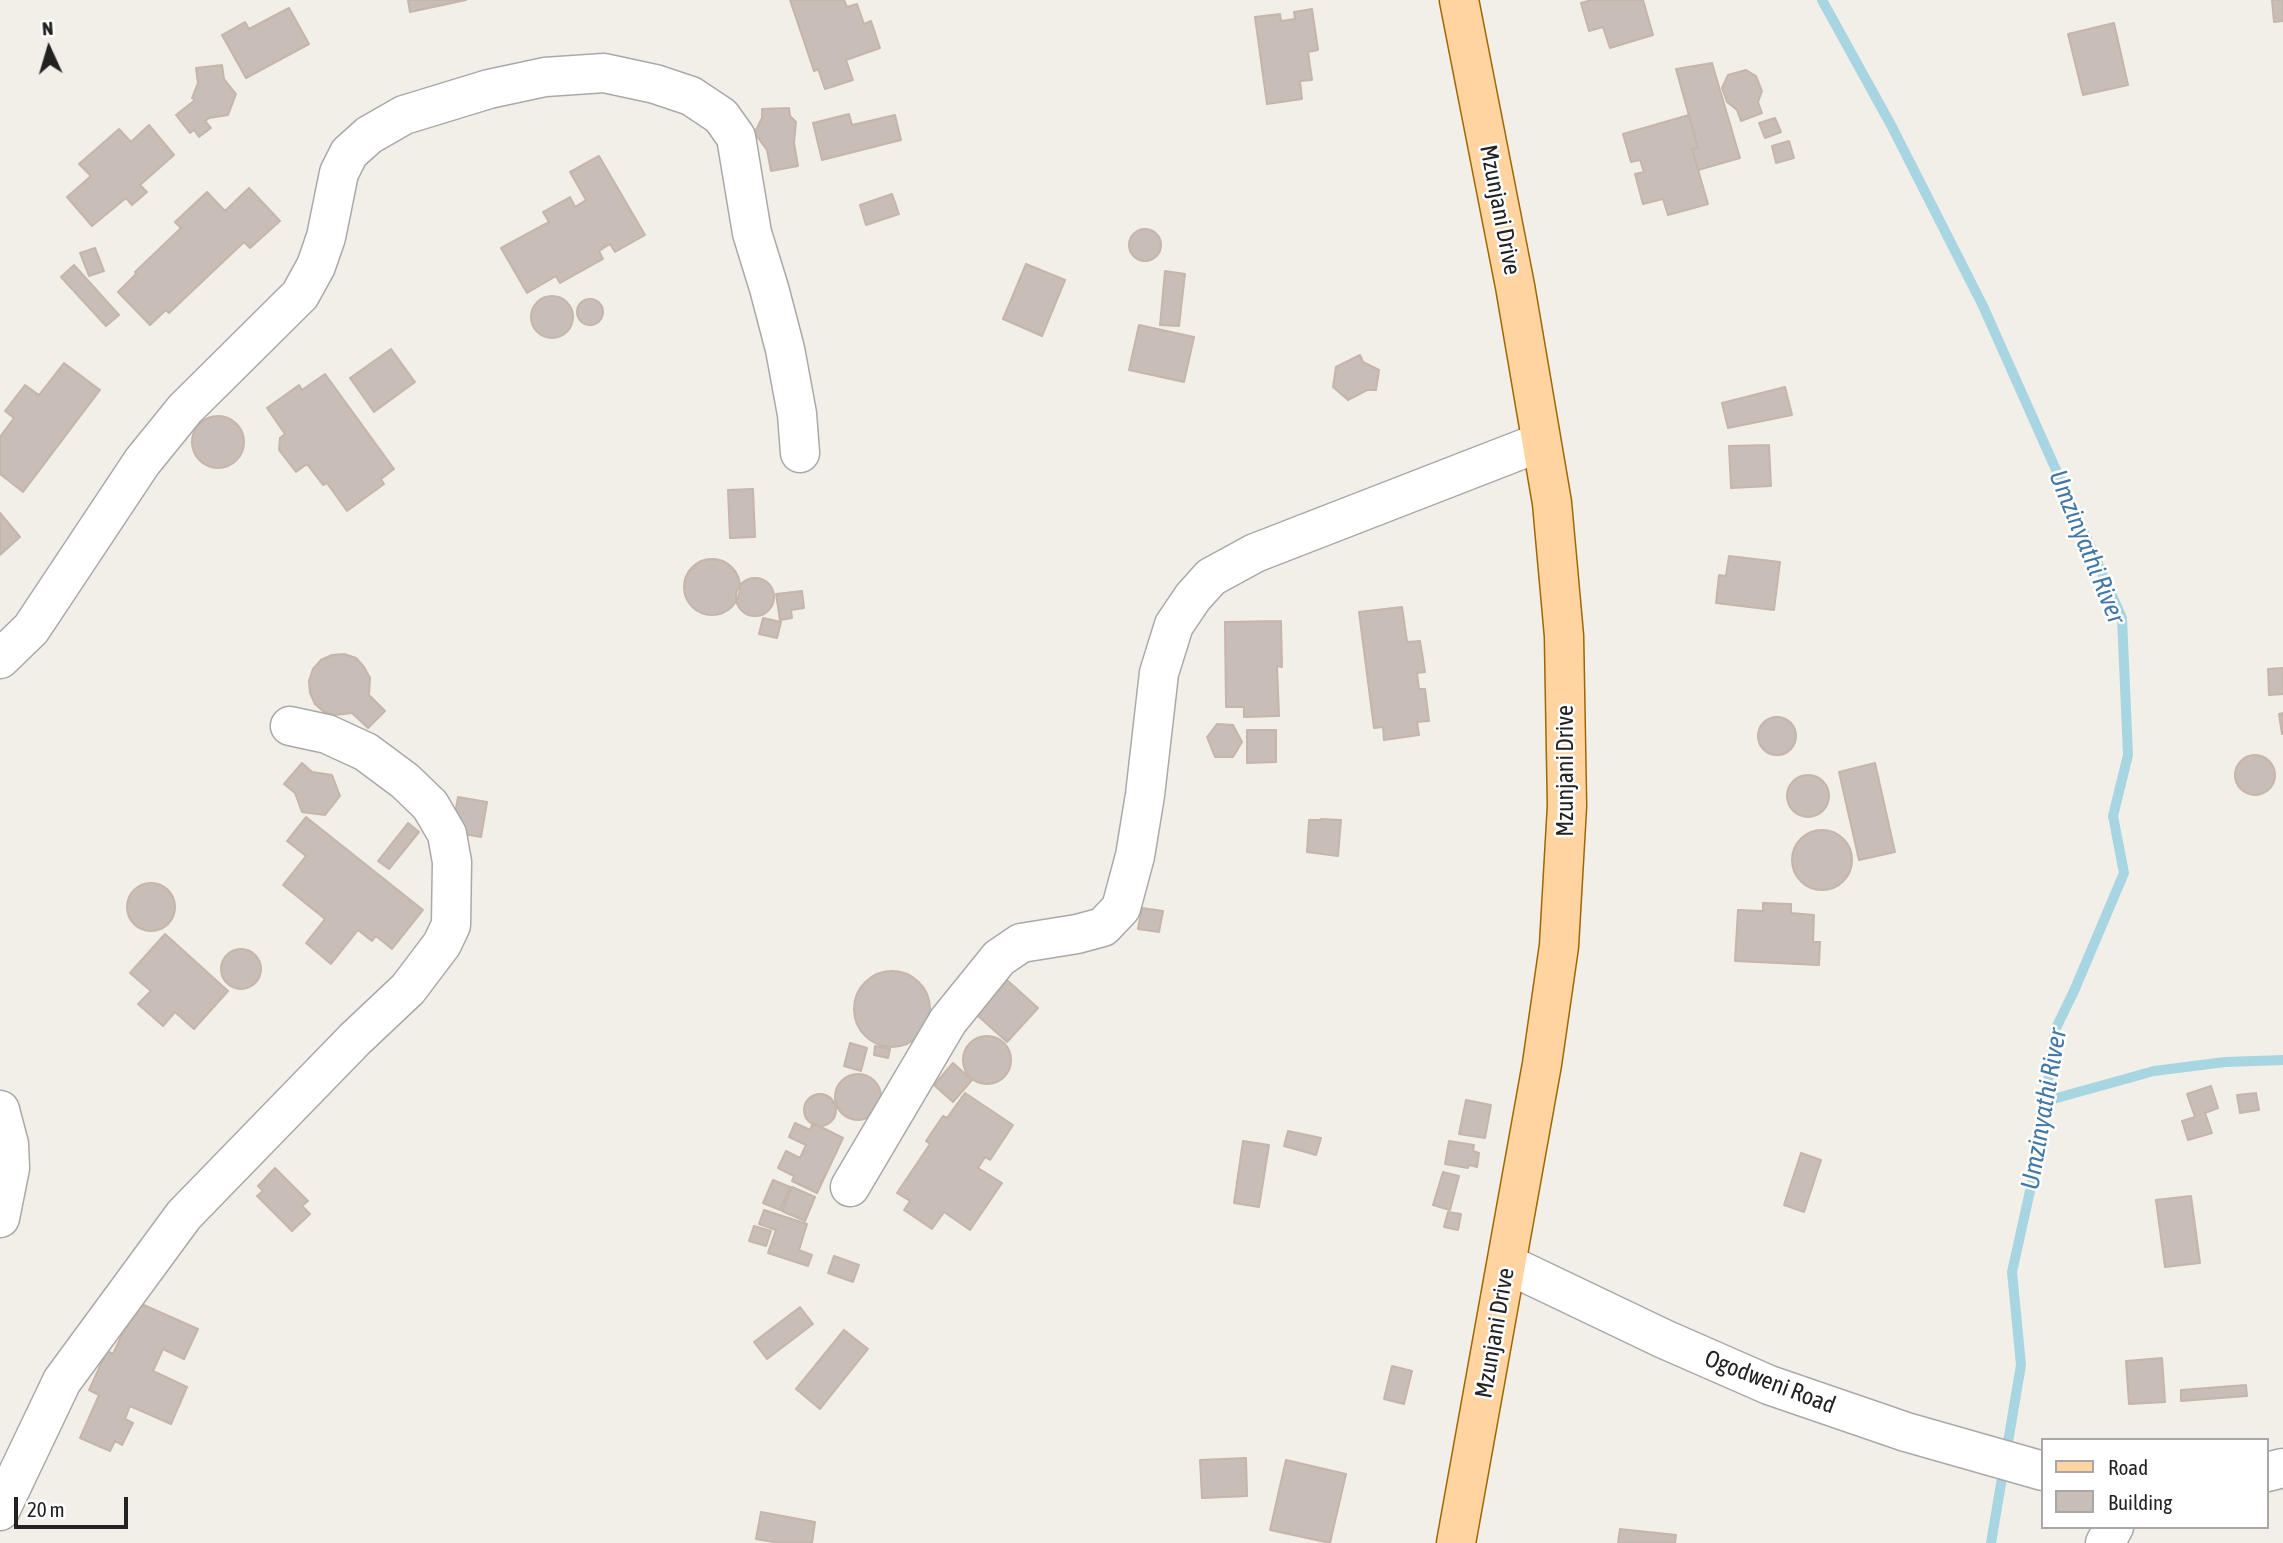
<!DOCTYPE html>
<html>
<head>
<meta charset="utf-8">
<style>
	body { margin:0 }
	#map { position:relative; width:2283px; height:1543px; overflow:hidden; background:#f2efe8; font-family:"Asap Condensed",sans-serif }
	canvas { display:block }
	.legend { position:absolute; left:2041px; top:1438px; width:228px; height:91px; box-sizing:border-box; background:#fff; border:2px solid #a7a7a7; margin:0; padding:9px 12px; list-style:none; font-size:21px; color:#222 }
	.legend li { display:flex; align-items:center; gap:14px; height:35px }
	.legend b { width:35px; border:2px solid #a7a7a7 }
	.north { position:absolute; left:14px; top:14px; width:70px; height:70px; -webkit-text-stroke:5px #fff; paint-order:stroke; rotate:356deg; font-size:19px; font-weight:700; line-height:28px; text-align:center; color:#222 }
	.north::after { content:''; display:block; margin:auto; width:24px; height:32px; background:#222; clip-path:polygon(50% 0,100% 100%,50% 72%,0 100%) }
	.scale { position:absolute; left:14px; top:1497px; width:114px; height:32px; box-sizing:border-box; border:4px solid #222; border-top:0; padding-left:9px; font-size:21px; line-height:24px; white-space:nowrap; color:#222; -webkit-text-stroke:5px #fff; paint-order:stroke }
</style>
</head>
<body>
<div id="map">
<canvas width="2283" height="1543"></canvas>
<ul class="legend">
<li><b style="height:9px;background:#ffd4a1"></b>Road</li>
<li><b style="height:19px;background:#c8beb7"></b>Building</li>
</ul>
<div class="north">N</div>
<div class="scale">20 m</div>
</div>
<script>
const g = document.querySelector('canvas').getContext('2d');
g.lineJoin = 'round';
function poly(rows) {
  const path = new Path2D();
  for (const r of rows) {
    if (r.length === 3) {
      path.moveTo(r[0] + r[2], r[1]);
      path.arc(r[0], r[1], r[2], 0, 2 * Math.PI);
      continue;
    }
    path.moveTo(r[0], r[1]);
    for (let i = 2; i < r.length; i += 2) path.lineTo(r[i], r[i + 1]);
  }
  return path;
}
function strokePath(path, color, width, dash) {
  g.strokeStyle = color;
  g.lineWidth = width;
  g.lineCap = dash ? 'butt' : 'round';
  g.setLineDash(dash || []);
  g.stroke(path);
}
function fillPath(path, color) {
  g.fillStyle = color;
  g.fill(path, 'evenodd');
}
function drawText(font, color, halo, rows, align = 'center') {
  g.font = font + ' "Asap Condensed",sans-serif';
  g.lineWidth = 5;
  g.setLineDash([]);
  g.textBaseline = 'middle';
  g.strokeStyle = halo;
  g.fillStyle = color;
  for (const [text, x, y, turn = 0] of rows) {
    g.save();
    g.translate(x, y);
    g.rotate((+turn || 0) * Math.PI / 180);
    g.textAlign = isNaN(turn) ? turn : align;
    if (halo) g.strokeText(text, 0, 0);
    g.fillText(text, 0, 0);
    g.restore();
  }
}
strokePath(poly([
	[1822,0,1891,125,1983,306,2122,618,2128,755,2113,816,2124,873,2074,991,2055,1030,2038,1155,2012,1272,2021,1365,1991,1543],
	[2046,1101,2154,1071,2225,1062,2283,1060]
]), '#a7d6e2', 10);
const building = poly([
	[408,0,466,0,410,12,408,0],
	[790,0,844,0,847,7,857,4,864,24,871,21,880,48,846,60,853,80,825,89,818,69,814,71,790,0],
	[1591,0,1643,0,1653,35,1610,48,1603,27,1589,31,1581,3,1591,0],
	[2272,0,2283,0,2283,21,2274,22,2272,0],
	[289,8,309,44,246,78,222,35,245,22,249,29,289,8],
	[1312,9,1318,50,1308,52,1312,80,1300,81,1302,99,1267,104,1255,17,1280,14,1281,21,1295,19,1294,12,1312,9],
	[2114,23,2128,85,2083,95,2068,34,2114,23],
	[1712,63,1740,158,1698,170,1692,149,1698,148,1676,69,1712,63],
	[222,65,224,79,236,94,228,115,209,118,205,121,211,128,199,137,194,130,190,133,176,115,195,100,192,98,198,83,196,68,222,65],
	[1746,70,1756,76,1762,91,1758,102,1762,113,1741,121,1737,110,1727,102,1722,88,1728,75,1746,70],
	[789,108,790,116,796,122,794,143,798,166,771,171,767,150,756,135,756,130,762,118,762,109,789,108],
	[849,114,852,125,895,115,901,140,822,160,813,123,849,114],
	[1689,115,1698,148,1692,149,1708,204,1668,215,1663,199,1643,204,1635,174,1644,172,1640,160,1631,162,1623,134,1689,115],
	[1775,118,1781,132,1765,138,1759,123,1775,118],
	[149,125,174,155,140,185,147,192,132,205,126,198,92,226,67,197,91,176,79,164,119,129,131,142,149,125],
	[1789,141,1794,158,1776,163,1772,146,1789,141],
	[599,156,645,235,615,252,610,244,599,251,603,259,560,283,556,276,527,293,501,248,549,222,543,212,570,197,575,207,586,200,570,172,599,156],
	[249,188,280,221,250,248,244,242,169,313,166,310,150,325,118,292,136,274,135,272,181,228,175,222,207,192,225,211,249,188],
	[892,194,899,214,866,225,860,205,892,194],
	[1145,245,16],
	[95,248,104,271,89,276,80,253,95,248],
	[1026,264,1065,280,1042,336,1003,319,1026,264],
	[74,265,119,315,106,326,61,277,74,265],
	[1165,271,1185,274,1179,326,1160,325,1165,271],
	[552,317,21],
	[590,312,13],
	[1139,325,1194,337,1184,382,1129,370,1139,325],
	[391,349,415,382,374,412,350,378,391,349],
	[1360,355,1363,362,1379,370,1376,390,1367,390,1348,400,1333,387,1336,367,1360,355],
	[64,363,100,390,23,492,0,474,0,437,14,418,5,411,25,385,39,395,64,363],
	[325,374,394,469,381,479,384,484,347,511,327,483,323,485,307,464,296,472,279,450,280,438,285,434,267,408,299,385,302,390,325,374],
	[1785,387,1792,415,1728,428,1722,403,1785,387],
	[218,442,26],
	[1769,445,1771,486,1731,488,1729,446,1769,445],
	[753,489,755,537,730,538,728,490,753,489],
	[0,513,20,537,0,555,0,513],
	[1729,556,1780,562,1774,610,1716,603,1719,575,1726,576,1729,556],
	[712,587,28],
	[755,597,19],
	[802,591,804,608,791,610,792,618,780,620,776,594,802,591],
	[1402,607,1407,642,1420,641,1425,672,1417,673,1419,689,1425,689,1429,721,1417,722,1419,735,1384,740,1383,727,1374,728,1359,612,1402,607],
	[763,618,781,622,777,638,759,634,763,618],
	[1281,621,1282,667,1277,666,1279,716,1244,717,1244,707,1226,707,1225,622,1281,621],
	[344,654,356,658,364,667,370,678,369,695,385,711,368,728,352,713,335,715,324,712,315,704,310,693,309,681,313,669,321,660,332,655,344,654],
	[2283,668,2283,694,2269,695,2268,669,2283,668],
	[2283,713,2283,734,2282,734,2279,714,2283,713],
	[1777,736,19],
	[1217,724,1233,725,1242,742,1233,757,1215,757,1207,737,1217,724],
	[1247,730,1276,730,1276,762,1247,763,1247,730],
	[2255,775,20],
	[302,763,312,772,332,775,340,796,325,815,302,812,295,793,284,784,302,763],
	[1875,763,1895,852,1859,860,1839,772,1875,763],
	[1808,796,21],
	[458,797,487,802,481,837,452,832,458,797],
	[306,817,423,910,392,949,376,936,372,941,358,930,331,964,306,943,325,919,283,885,306,856,287,841,306,817],
	[1321,819,1341,820,1338,856,1307,852,1309,820,1321,820,1321,819],
	[408,823,419,832,389,869,378,861,408,823],
	[1822,860,30],
	[151,907,24],
	[1763,903,1791,904,1791,913,1814,915,1813,942,1820,942,1819,965,1735,961,1738,910,1763,911,1763,903],
	[1142,908,1163,911,1159,932,1138,929,1142,908],
	[165,934,228,991,194,1029,175,1012,163,1026,138,1004,151,991,130,973,165,934],
	[241,969,20],
	[892,1009,38],
	[1007,980,1038,1008,1007,1042,976,1014,1007,980],
	[987,1060,24],
	[850,1043,867,1048,861,1071,844,1066,850,1043],
	[875,1046,890,1049,888,1058,874,1055,875,1046],
	[953,1063,972,1080,953,1102,934,1085,953,1063],
	[858,1097,23],
	[2211,1086,2218,1108,2205,1113,2212,1133,2188,1140,2182,1121,2195,1117,2187,1094,2211,1086],
	[965,1093,1013,1125,990,1160,985,1157,978,1168,1002,1183,970,1230,944,1212,932,1229,904,1210,910,1201,897,1193,930,1144,926,1141,943,1116,947,1118,965,1093],
	[2256,1093,2259,1110,2240,1113,2237,1095,2256,1093],
	[820,1110,16],
	[1466,1100,1491,1105,1485,1138,1459,1134,1466,1100],
	[795,1123,810,1130,813,1123,843,1138,817,1193,792,1181,794,1176,778,1168,786,1151,800,1158,806,1145,789,1137,795,1123],
	[1288,1131,1321,1138,1316,1155,1284,1146,1288,1131],
	[1243,1141,1269,1145,1259,1207,1234,1203,1243,1141],
	[1449,1141,1474,1145,1473,1151,1479,1153,1477,1167,1469,1165,1468,1168,1445,1164,1449,1141],
	[1801,1153,1821,1160,1804,1212,1784,1205,1801,1153],
	[275,1168,308,1201,302,1206,310,1214,292,1231,257,1196,263,1191,258,1186,275,1168],
	[1443,1172,1459,1176,1450,1210,1433,1205,1443,1172],
	[773,1180,790,1187,780,1210,763,1203,773,1180],
	[792,1187,815,1197,805,1221,782,1211,792,1187],
	[2191,1196,2200,1263,2165,1267,2156,1200,2191,1196],
	[764,1210,807,1224,799,1250,812,1255,808,1266,768,1253,776,1230,759,1224,764,1210],
	[1448,1212,1461,1214,1458,1230,1444,1227,1448,1212],
	[754,1226,771,1231,766,1246,749,1241,754,1226],
	[834,1256,859,1265,853,1282,828,1273,834,1256],
	[137,1302,198,1329,184,1359,163,1349,153,1371,187,1387,171,1424,130,1406,125,1419,133,1423,122,1445,115,1441,110,1451,80,1438,99,1395,89,1390,107,1351,113,1354,137,1302],
	[800,1307,813,1324,767,1359,754,1342,800,1307],
	[844,1330,868,1349,820,1409,796,1389,844,1330],
	[2162,1358,2165,1402,2129,1404,2126,1361,2162,1358],
	[1392,1366,1412,1371,1404,1404,1384,1399,1392,1366],
	[2246,1385,2247,1396,2181,1401,2181,1390,2246,1385],
	[1246,1458,1247,1496,1202,1498,1200,1460,1246,1458],
	[1286,1460,1346,1474,1330,1543,1270,1530,1286,1460],
	[761,1512,815,1522,812,1543,779,1543,756,1539,761,1512],
	[1620,1529,1676,1535,1675,1543,1618,1543,1620,1529]
]);
fillPath(building, '#c8beb7');
strokePath(building, '#c5b5aa', 2);
const minor = poly([
	[0,659,31,629,142,462,185,409,300,295,316,266,326,237,339,173,349,153,369,135,404,115,489,89,545,77,604,73,655,84,691,96,721,116,736,137,752,233,769,288,785,349,797,414,800,453],
	[0,1110,9,1144,10,1168,0,1218],
	[850,1187,948,1021,999,958,1021,943,1077,934,1103,927,1121,908,1135,856,1145,795,1159,673,1174,625,1193,597,1211,577,1255,553,1541,442],
	[1507,1264,1664,1339,1769,1385,1906,1432,2043,1471],
	[2267,1472,2283,1468],
	[0,1511,62,1381,184,1215,355,1039,408,989,442,944,451,925,452,862,447,834,430,805,405,781,366,752,327,734,290,726],
	[2105,1543,2114,1527]
]);
const major = poly([
	[1456,1543,1542,1064,1559,946,1567,806,1564,636,1552,503,1515,286,1459,0]
]);
strokePath(minor, '#a9a9a9', 41);
strokePath(major, '#a06700', 41);
strokePath(minor, '#fff', 38);
strokePath(major, '#ffd4a1', 38);
drawText('24px', '#222', '#fff', [
	["Mzunjani Drive",1500,210,79],
	["Mzunjani Drive",1565,771,-90],
	["Mzunjani Drive",1495,1333,-80],
	["Ogodweni Road",1770,1382,21]
]);
drawText('italic 26px', '#4278a7', '#fff', [
	["Umzinyathi River",2087,547,68],
	["Umzinyathi River",2044,1109,-80]
]);
</script>
</body>
</html>
